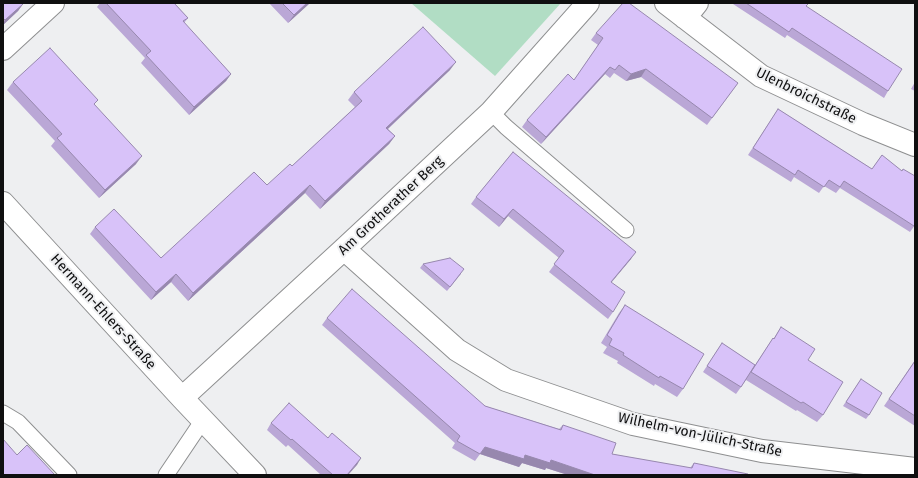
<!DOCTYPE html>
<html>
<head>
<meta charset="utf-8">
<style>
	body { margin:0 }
	#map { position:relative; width:918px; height:478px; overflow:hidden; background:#eeeff1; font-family:"Fira Sans",sans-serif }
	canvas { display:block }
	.frame { position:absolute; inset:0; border:4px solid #0f0f10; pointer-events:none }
</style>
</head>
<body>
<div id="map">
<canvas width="918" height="478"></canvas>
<div class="frame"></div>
</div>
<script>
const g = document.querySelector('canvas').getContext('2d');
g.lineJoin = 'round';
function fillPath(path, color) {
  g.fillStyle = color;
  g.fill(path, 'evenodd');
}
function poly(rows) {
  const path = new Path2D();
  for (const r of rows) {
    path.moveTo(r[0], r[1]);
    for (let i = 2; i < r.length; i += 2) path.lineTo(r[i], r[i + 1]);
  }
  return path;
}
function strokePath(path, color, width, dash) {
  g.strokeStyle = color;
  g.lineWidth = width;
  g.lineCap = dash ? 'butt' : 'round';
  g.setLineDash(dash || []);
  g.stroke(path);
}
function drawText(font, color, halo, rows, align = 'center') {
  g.font = font + ' "Fira Sans",sans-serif';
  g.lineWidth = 4;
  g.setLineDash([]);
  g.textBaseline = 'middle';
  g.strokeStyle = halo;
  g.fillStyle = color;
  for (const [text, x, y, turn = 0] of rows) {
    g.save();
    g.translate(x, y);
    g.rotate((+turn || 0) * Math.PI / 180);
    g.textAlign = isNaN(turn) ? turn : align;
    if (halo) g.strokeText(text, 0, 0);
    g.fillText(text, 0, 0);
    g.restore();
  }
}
fillPath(poly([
	[411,3,561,3,495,76]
]), '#b1ddc4');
const lane = poly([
	[491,112,506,127,626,230],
	[3,413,18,422,69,475],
	[166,475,203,420]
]);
const street = poly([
	[666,3,761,76,863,124,915,145],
	[685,18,697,3],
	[3,49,53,3],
	[3,203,182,398,255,475],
	[344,249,457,350,506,380,633,424,762,451,915,469],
	[182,398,344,249,491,112,588,3]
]);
strokePath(lane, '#8e8f90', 17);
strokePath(street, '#8e8f90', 24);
strokePath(lane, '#fff', 15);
strokePath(street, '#fff', 22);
fillPath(poly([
	[3,3,23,4,18,11,3,25],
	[100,3,174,3,188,18,184,23,231,74,226,81,189,115,141,63,145,58,97,7],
	[269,3,310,3,288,23],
	[734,3,809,3,806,6,888,91,884,98,787,35,785,38,733,4],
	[596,33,738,83,707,125,641,77,626,81,614,73,610,78,605,74,541,144,522,127,527,120,574,80,598,45,591,40],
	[450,70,388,129,395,136,389,144,320,209,305,193,188,301,171,282,151,300,90,234,95,227,161,258,267,185,292,166,355,107,348,100,354,92],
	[13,82,95,105,136,164,99,198,51,146,55,141,7,90],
	[915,82,915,91,911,89],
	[778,109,872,169,882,155,915,225,910,232,840,188,836,193,824,186,819,193,794,177,791,182,748,155],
	[513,152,631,259,611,282,613,312,608,319,549,272,559,258,508,216,499,227,471,204,476,197],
	[423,264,461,274,447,291,420,268],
	[625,305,683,389,677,397,655,384,654,386,617,363,618,361,603,353,607,347,601,343,619,313],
	[327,318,485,406,559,429,563,425,612,454,690,468,694,463,748,475,568,475,546,468,545,470,522,463,519,467,480,454,475,461,452,448,455,443,322,325],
	[781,327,808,360,823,415,817,422,797,410,796,411,746,380,736,394,703,372,722,343,755,365,773,338,774,338],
	[915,360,915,426,884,406],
	[861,379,869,415,866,419,843,406],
	[271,423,328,438,361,458,348,475,321,475,288,445,286,447,267,430]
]), '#baa7d6');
fillPath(poly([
	[307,3,310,3,288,23,294,15],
	[23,4,18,11,3,25,3,24,5,20],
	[456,62,450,70,381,135,386,128],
	[610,67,605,74,541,144,546,137],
	[646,69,641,77,626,81,631,74],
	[231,74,226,81,189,115,194,107],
	[395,136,389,144,320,209,325,201],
	[142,156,136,164,99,198,105,190],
	[310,185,305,193,188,301,193,293],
	[513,209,508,216,499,227,504,219],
	[636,252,631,259,606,289,611,282],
	[176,274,171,282,151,300,156,292],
	[485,447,551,460,595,475,568,475,546,468,545,470,522,463,519,467,480,454],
	[361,458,357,465,348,475,347,475]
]), '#9788ae');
const building = poly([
	[3,3,22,3,23,4,5,20,3,18,3,3],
	[106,3,174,3,188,18,183,21,231,74,194,107,146,55,151,51,106,3],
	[282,3,307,3,294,15,282,3],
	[623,3,629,3,738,83,712,118,646,69,631,74,619,65,615,70,610,67,546,137,527,120,568,74,574,80,603,38,596,33,623,3],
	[746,3,809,3,806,6,902,69,888,91,792,28,789,32,746,3],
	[423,27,456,62,386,128,395,136,325,201,310,185,193,293,176,274,156,292,95,227,114,209,161,258,254,172,267,185,290,164,292,166,362,101,354,92,423,27],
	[50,48,98,100,94,104,142,156,105,190,57,138,62,134,13,82,50,48],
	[778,109,872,169,882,155,902,171,903,169,915,176,915,225,914,226,844,181,840,187,829,180,824,187,798,170,795,175,753,148,778,109],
	[513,152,636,252,611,282,625,292,613,312,554,264,564,251,513,209,504,219,476,197,513,152],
	[450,258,464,269,450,287,423,264,450,258],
	[352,289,485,406,561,430,563,425,616,443,612,454,692,468,694,463,748,474,748,475,595,475,551,460,550,463,525,455,524,459,485,447,480,454,457,441,460,436,327,318,352,289],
	[625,305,704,354,683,389,660,376,659,378,623,355,624,353,609,345,612,339,607,335,625,305],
	[781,327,815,349,808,360,843,382,823,415,803,402,801,403,751,372,773,338,774,339,781,327],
	[722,343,755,365,741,387,707,366,722,343],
	[915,361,915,416,889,399,915,361],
	[861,379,882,393,869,415,846,402,861,379],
	[289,403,328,438,332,433,361,458,347,475,333,475,292,439,291,440,271,423,289,403],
	[3,439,17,455,27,445,55,475,3,475,3,439]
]);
fillPath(building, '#d8c2f9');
strokePath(building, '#9788ae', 1);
drawText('14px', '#0f0f10', '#eeeff1', [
	["Ulenbroichstraße",806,96,26],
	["Am Grotherather Berg",391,206,-43],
	["Hermann-Ehlers-Straße",103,312,48],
	["Wilhelm-von-Jülich-Straße",700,435,12]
]);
</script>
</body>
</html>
